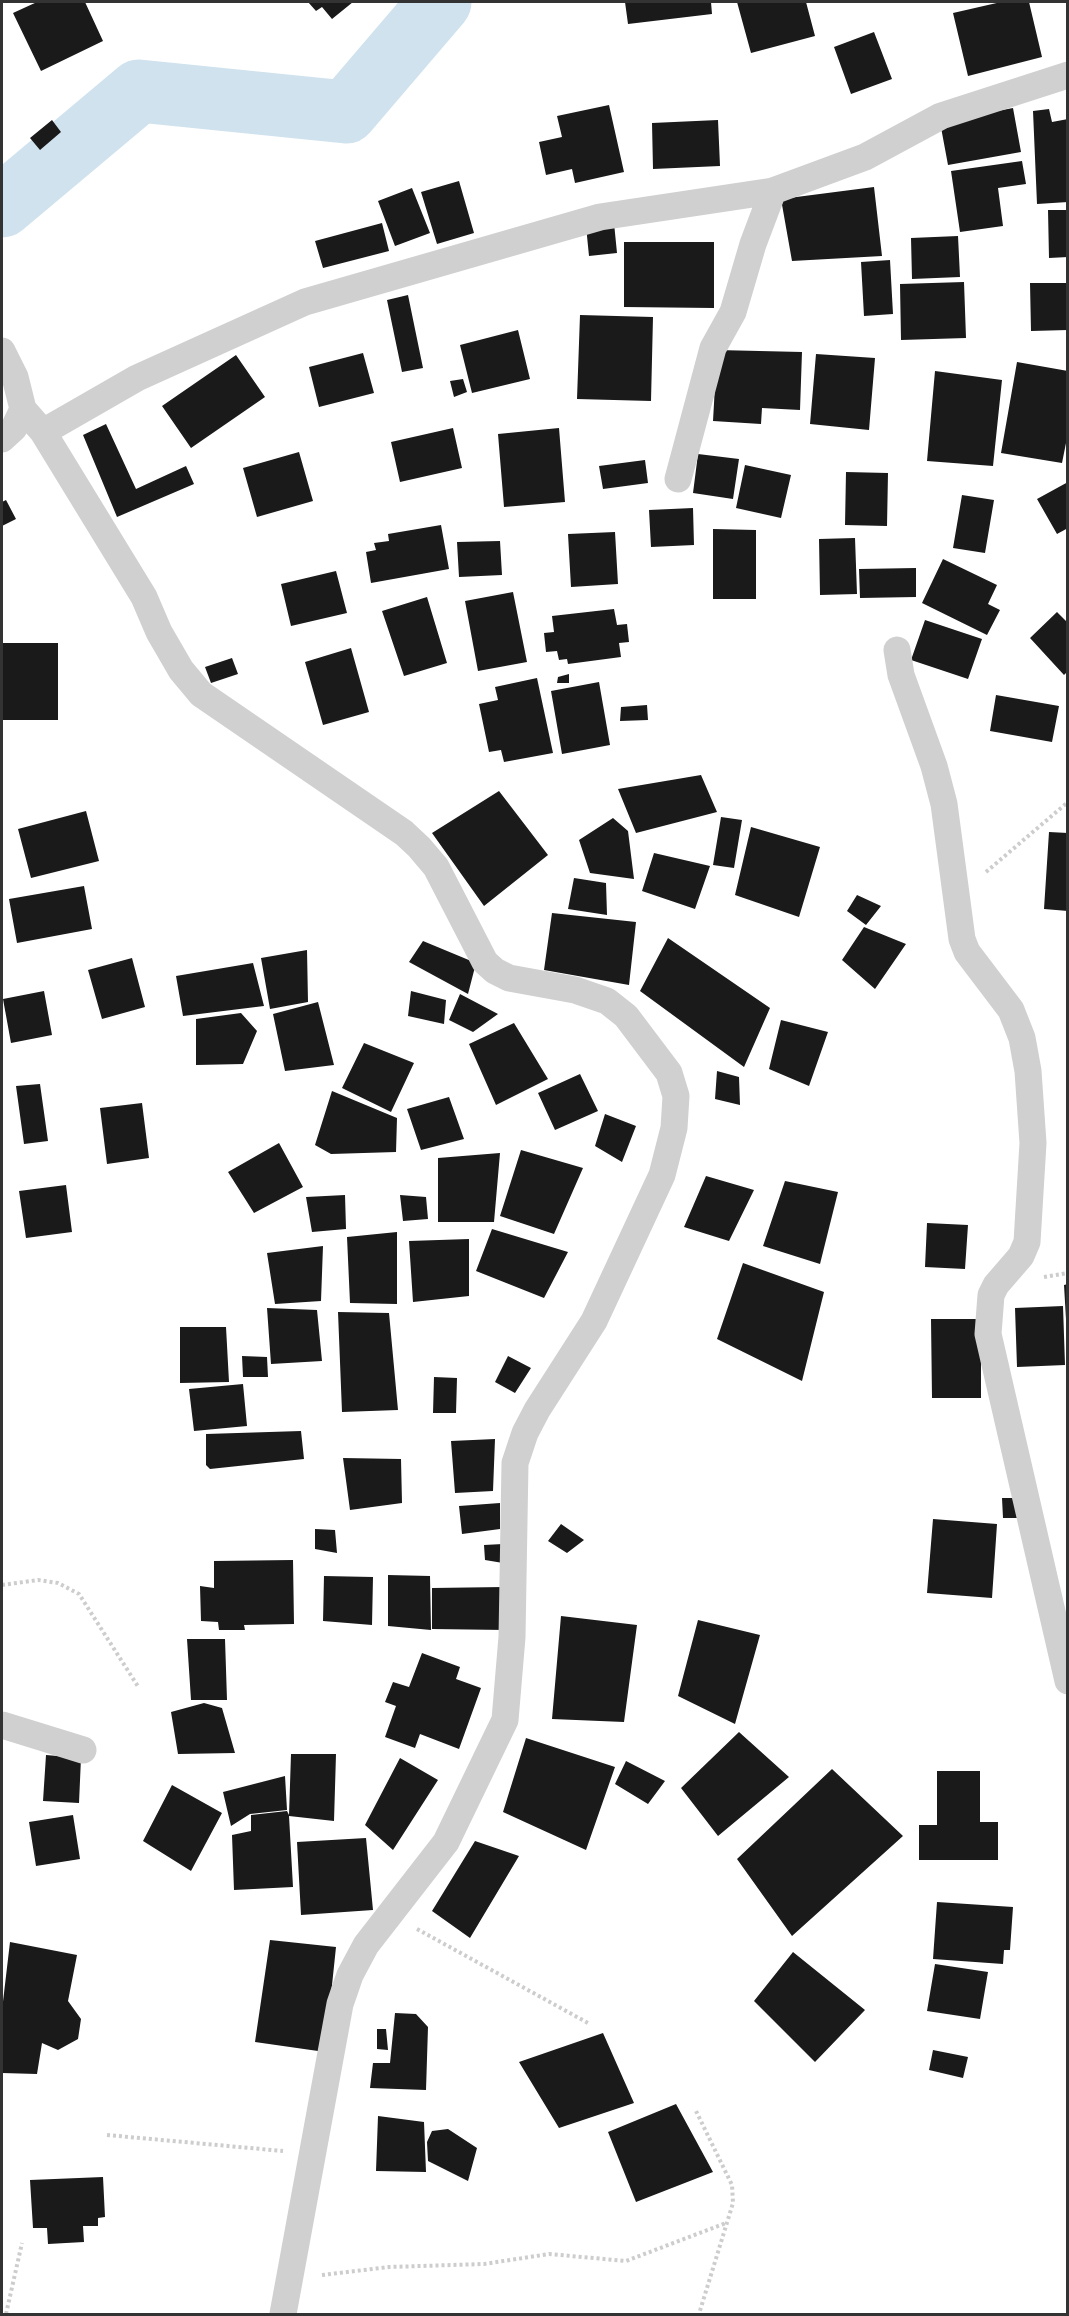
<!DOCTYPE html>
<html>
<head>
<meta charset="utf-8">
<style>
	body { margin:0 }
	#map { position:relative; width:1069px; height:2316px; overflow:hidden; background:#fff; font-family:Raleway,sans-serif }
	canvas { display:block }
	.frame { position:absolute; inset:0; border:3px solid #333; pointer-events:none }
</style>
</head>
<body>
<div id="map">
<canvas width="1069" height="2316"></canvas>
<div class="frame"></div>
</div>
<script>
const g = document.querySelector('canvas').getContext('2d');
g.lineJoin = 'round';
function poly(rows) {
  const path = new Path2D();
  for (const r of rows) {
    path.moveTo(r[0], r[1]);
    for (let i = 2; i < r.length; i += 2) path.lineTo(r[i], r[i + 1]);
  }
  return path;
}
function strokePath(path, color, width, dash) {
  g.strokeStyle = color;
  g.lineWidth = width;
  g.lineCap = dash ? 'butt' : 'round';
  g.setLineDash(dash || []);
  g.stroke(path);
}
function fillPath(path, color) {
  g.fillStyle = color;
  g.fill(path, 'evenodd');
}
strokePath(poly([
	[2,206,139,91,346,112,440,2]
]), '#cfe2ee', 63);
fillPath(poly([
	[37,2,85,2,103,41,41,71,13,13],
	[308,2,353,2,332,19,322,7,316,11],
	[625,2,711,2,712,14,628,24],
	[737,2,806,2,815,36,751,53],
	[1001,2,1029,2,1042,57,968,76,953,13],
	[874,32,892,79,851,94,834,47],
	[609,105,624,172,575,183,572,169,546,175,539,142,562,137,557,116],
	[1013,108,1021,152,948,165,940,122],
	[1049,109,1052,122,1068,119,1068,202,1037,204,1033,111],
	[52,120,61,132,40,150,30,138],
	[718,120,720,166,653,169,652,123],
	[1022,161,1026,184,998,188,1003,226,960,232,951,171],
	[459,181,474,233,437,244,421,192],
	[874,187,882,256,792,261,781,199],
	[412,188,430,233,395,246,378,201],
	[1048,210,1068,210,1068,257,1049,258],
	[382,223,389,251,323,268,315,241],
	[614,223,617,253,589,256,586,226],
	[958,236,960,277,912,279,911,238],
	[624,242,714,242,714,308,624,307],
	[890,260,893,314,864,316,861,262],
	[964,282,966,338,901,340,900,284],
	[1030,283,1068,283,1068,330,1031,331],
	[408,295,423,368,402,372,387,300],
	[580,315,653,317,651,401,577,399],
	[518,330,530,379,472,393,460,345],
	[717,350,802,352,800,410,762,408,761,424,713,421],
	[363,353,374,393,319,407,309,367],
	[816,354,875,358,869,430,810,424],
	[236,355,265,397,191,448,162,406],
	[1017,362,1068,371,1068,433,1062,463,1001,453],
	[935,371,1002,380,993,466,927,461],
	[463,379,467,392,454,397,450,381],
	[106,424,136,489,186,466,194,484,117,517,83,435],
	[453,428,462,468,400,482,391,442],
	[559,428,565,502,504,507,498,434],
	[299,452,313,501,257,517,243,468],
	[698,454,739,459,733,499,693,493],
	[645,460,648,483,603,489,599,466],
	[745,465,791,475,781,518,736,508],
	[846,472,888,473,887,526,845,525],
	[1068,482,1068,528,1057,534,1037,499],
	[962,495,994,500,985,553,953,548],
	[6,500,16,519,2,526,2,502],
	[693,508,694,545,651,547,649,510],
	[441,525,449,569,371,583,366,552,376,550,374,543,389,541,388,534],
	[713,529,756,530,756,599,713,599],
	[615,532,618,584,571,587,568,534],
	[855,538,857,594,820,595,819,539],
	[500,541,502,575,459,577,457,542],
	[943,559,997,585,988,604,1000,610,987,635,922,603],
	[916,568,916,597,860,598,859,569],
	[336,571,347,613,291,626,281,584],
	[513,592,527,662,478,671,465,601],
	[427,597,447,663,404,676,382,611],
	[614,609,617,625,627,624,629,642,619,643,621,657,568,664,567,659,559,660,557,651,546,652,544,633,554,632,552,616],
	[1057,612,1068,623,1068,671,1064,675,1030,638],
	[925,620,982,639,968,679,911,660],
	[2,643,58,643,58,720,2,720],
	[351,648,369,712,323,725,305,662],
	[232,658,238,674,211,683,205,667],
	[569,674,569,683,557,683,558,677],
	[537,678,553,753,504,762,501,750,489,752,479,704,498,700,495,687],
	[599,682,610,745,562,754,551,691],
	[996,695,1059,706,1052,742,990,731],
	[647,705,648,720,620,721,621,707],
	[701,775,717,812,636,833,618,789],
	[499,791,548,855,484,906,432,833],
	[86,811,99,861,31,878,18,829],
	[721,817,742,820,734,868,713,865],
	[613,818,628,831,634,879,590,873,579,840],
	[751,827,820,847,799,917,735,895],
	[1049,832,1068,833,1068,911,1044,909],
	[654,853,710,866,695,909,642,891],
	[574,878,606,883,607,915,568,909],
	[84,886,92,929,17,943,9,899],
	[857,895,881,906,866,925,847,911],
	[552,913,636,922,629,985,544,970],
	[864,927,906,944,875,989,842,960],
	[668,938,770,1008,744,1067,640,991],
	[423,941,476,963,468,994,409,962],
	[307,950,308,1002,270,1009,261,958],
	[132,958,145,1007,102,1019,88,970],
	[253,963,264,1006,183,1016,176,976],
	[44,991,52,1035,11,1043,3,999],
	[411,991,446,1000,444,1024,408,1016],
	[460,994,498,1014,473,1032,449,1020],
	[318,1002,334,1065,285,1071,273,1014],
	[241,1013,257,1031,243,1064,196,1065,196,1019],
	[781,1020,828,1032,809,1086,769,1069],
	[514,1023,548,1079,496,1105,469,1044],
	[364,1043,414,1063,391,1112,342,1088],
	[717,1071,739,1077,740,1105,715,1099],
	[580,1074,598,1111,555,1130,538,1093],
	[40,1084,48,1141,24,1144,16,1086],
	[332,1091,397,1118,396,1152,331,1154,315,1145],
	[449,1097,464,1139,421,1150,407,1109],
	[142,1103,149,1158,107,1164,100,1108],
	[605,1114,636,1126,622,1162,595,1146],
	[279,1143,303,1187,254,1213,228,1172],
	[521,1150,583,1168,554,1234,500,1216],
	[500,1153,494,1222,438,1222,438,1158],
	[706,1176,754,1190,729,1241,684,1227],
	[785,1181,838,1192,820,1264,763,1246],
	[66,1185,72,1232,26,1238,19,1191],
	[345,1195,346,1229,312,1232,306,1197],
	[400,1195,426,1197,428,1219,403,1221],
	[927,1223,968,1225,965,1269,925,1267],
	[492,1229,568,1252,544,1298,476,1271],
	[397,1232,397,1304,350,1303,347,1237],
	[469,1239,469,1296,413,1302,409,1241],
	[323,1246,321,1301,275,1304,267,1253],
	[743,1263,824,1292,802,1381,717,1339],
	[1068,1284,1068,1319,1066,1319,1064,1285],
	[1063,1306,1065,1365,1017,1367,1015,1308],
	[267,1308,317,1310,322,1361,271,1364],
	[338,1312,389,1313,398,1410,342,1412],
	[931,1319,981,1319,981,1398,932,1398],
	[180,1327,226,1327,229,1382,180,1383],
	[242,1356,267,1357,268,1377,243,1377],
	[508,1356,531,1368,515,1393,495,1382],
	[434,1377,457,1378,456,1413,433,1413],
	[243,1384,247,1426,194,1431,189,1389],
	[301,1431,304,1459,210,1469,206,1465,206,1434],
	[495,1439,493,1491,455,1493,451,1441],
	[343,1458,401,1459,402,1503,350,1510],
	[1002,1498,1021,1498,1021,1518,1003,1518],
	[500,1503,500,1529,462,1534,459,1506],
	[933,1519,997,1524,992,1598,927,1593],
	[561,1524,584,1540,567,1553,548,1541],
	[315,1529,335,1530,337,1553,315,1549],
	[503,1544,503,1563,485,1560,484,1545],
	[293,1560,294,1624,244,1625,245,1630,219,1630,218,1622,201,1621,200,1586,214,1588,214,1561],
	[388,1575,430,1576,431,1630,388,1626],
	[324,1576,373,1577,372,1625,323,1621],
	[504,1587,506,1630,432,1629,432,1588],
	[561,1616,637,1625,624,1722,552,1719],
	[698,1620,760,1635,735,1724,678,1696],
	[187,1639,225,1639,227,1700,191,1700],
	[422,1653,460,1667,456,1679,481,1688,459,1749,420,1734,415,1748,385,1737,396,1706,385,1702,393,1682,409,1687],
	[204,1703,222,1708,235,1753,178,1754,171,1712],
	[739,1732,789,1777,718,1836,681,1788],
	[526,1738,615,1767,586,1850,503,1812],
	[291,1754,336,1754,334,1821,289,1816,293,1887,234,1890,232,1835,251,1831,251,1815,287,1811,289,1815],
	[46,1755,81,1758,79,1803,43,1801],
	[400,1758,438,1780,393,1850,365,1825],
	[626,1761,665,1781,648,1804,615,1784],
	[832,1769,903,1836,792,1936,737,1859],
	[937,1771,980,1771,980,1822,998,1822,998,1860,919,1860,919,1825,937,1825],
	[285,1776,287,1810,250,1814,231,1826,223,1792],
	[172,1785,222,1813,191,1871,143,1841],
	[73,1815,80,1859,36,1866,29,1822],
	[366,1838,373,1910,301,1915,297,1842],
	[475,1841,519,1856,470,1938,432,1911],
	[937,1902,1013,1907,1010,1950,1004,1950,1003,1964,933,1959],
	[270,1940,336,1947,325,2052,255,2042],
	[10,1942,77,1955,68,2001,81,2019,78,2039,58,2050,42,2043,37,2074,2,2073,2,2010],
	[793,1952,865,2010,815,2062,754,2001],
	[935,1964,988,1972,980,2019,927,2011],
	[395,2013,416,2014,428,2027,426,2090,370,2088,373,2063,390,2063],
	[377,2029,386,2029,388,2050,377,2049],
	[603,2033,634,2103,559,2128,519,2062],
	[933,2050,968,2057,963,2078,929,2070],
	[676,2104,713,2172,636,2202,608,2132],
	[378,2116,424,2122,426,2172,376,2171],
	[448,2129,477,2148,468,2181,428,2161,427,2142,432,2131],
	[103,2177,105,2217,98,2218,98,2226,83,2226,84,2242,48,2244,47,2228,33,2228,30,2180]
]), '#1a1a1a');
strokePath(poly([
	[986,872,1068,802],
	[1044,1277,1068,1273],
	[2,1585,38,1580,58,1583,79,1594,139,1688],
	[417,1929,588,2023],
	[696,2111,732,2185,733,2203,699,2314],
	[107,2135,283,2151],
	[322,2275,389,2267,484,2264,549,2254,626,2261,726,2223],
	[6,2314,22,2243]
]), '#cdcdcd', 4, [3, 3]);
strokePath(poly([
	[2,351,15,377,23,409,14,428,2,439],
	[23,409,43,432,144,597,159,632,181,670,201,694,404,833,419,847,436,867,485,962,495,971,509,978,575,990,607,1001,626,1016,669,1073,676,1096,674,1128,662,1175,594,1321,537,1410,525,1433,515,1463,512,1637,505,1720,446,1842,366,1945,350,1975,340,2004,283,2314],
	[43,432,137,378,305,302,600,217,773,191,865,157,941,116,1068,75],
	[678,479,713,348,733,312,753,244,773,191],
	[897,650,901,675,934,766,944,804,962,939,967,952,1011,1010,1022,1038,1028,1071,1033,1143,1027,1242,1021,1256,996,1285,991,1295,988,1334,1068,1681],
	[2,1725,83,1750]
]), '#d0d0d0', 27);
</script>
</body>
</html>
